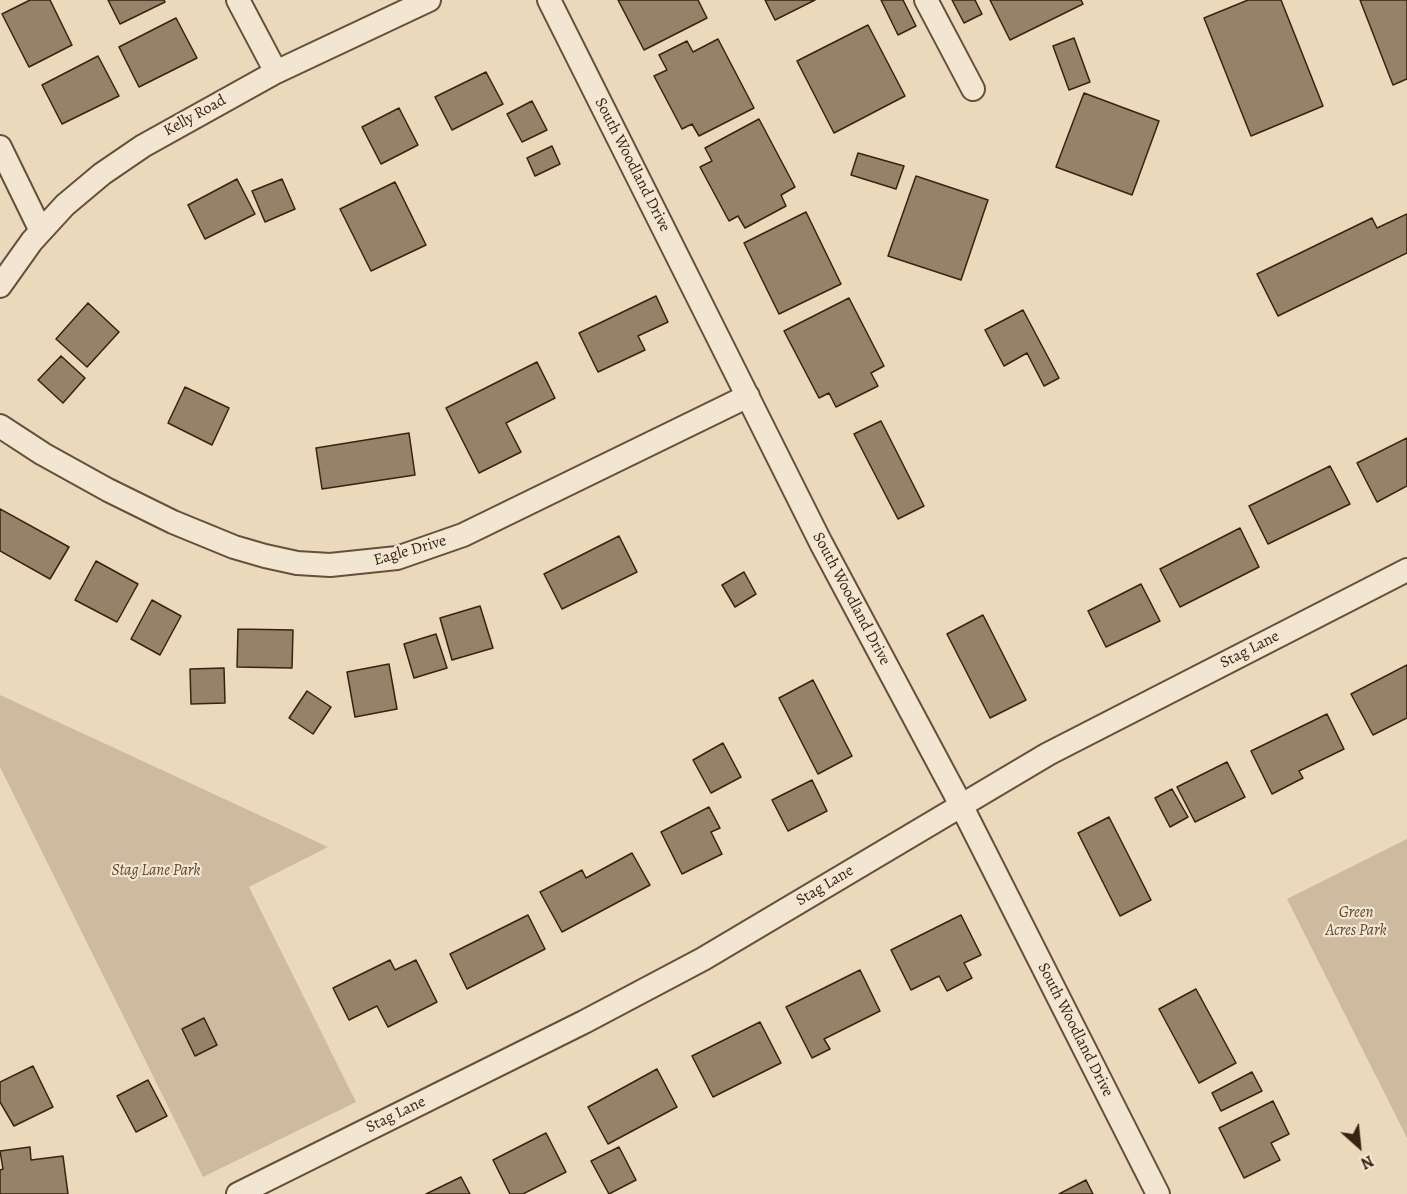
<!DOCTYPE html>
<html>
<head>
<meta charset="utf-8">
<style>
	body { margin:0 }
	#map { position:relative; width:1407px; height:1194px; overflow:hidden; background:#ebd9bc; font-family:Alegreya,serif }
	canvas { display:block }
	.north { position:absolute; left:1329px; top:1116px; width:60px; height:60px; -webkit-text-stroke:4px #f2e6d3; paint-order:stroke; rotate:153deg; font-size:16px; font-weight:700; line-height:24px; text-align:center; color:#39220f }
	.north::after { content:''; display:block; margin:auto; width:21px; height:27px; background:#39220f; clip-path:polygon(50% 0,100% 100%,50% 72%,0 100%) }
</style>
</head>
<body>
<div id="map">
<canvas width="1407" height="1194"></canvas>
<div class="north">N</div>
</div>
<script>
const g = document.querySelector('canvas').getContext('2d');
g.lineJoin = 'round';
function fillPath(path, color) {
  g.fillStyle = color;
  g.fill(path, 'evenodd');
}
function poly(rows) {
  const path = new Path2D();
  for (const r of rows) {
    path.moveTo(r[0], r[1]);
    for (let i = 2; i < r.length; i += 2) path.lineTo(r[i], r[i + 1]);
  }
  return path;
}
function strokePath(path, color, width, dash) {
  g.strokeStyle = color;
  g.lineWidth = width;
  g.lineCap = dash ? 'butt' : 'round';
  g.setLineDash(dash || []);
  g.stroke(path);
}
function drawText(font, color, halo, rows, align = 'center') {
  g.font = font + ' Alegreya,serif';
  g.lineWidth = 4.5;
  g.setLineDash([]);
  g.textBaseline = 'middle';
  g.strokeStyle = halo;
  g.fillStyle = color;
  for (const [text, x, y, turn = 0] of rows) {
    g.save();
    g.translate(x, y);
    g.rotate((+turn || 0) * Math.PI / 180);
    g.textAlign = isNaN(turn) ? turn : align;
    if (halo) g.strokeText(text, 0, 0);
    g.fillText(text, 0, 0);
    g.restore();
  }
}
fillPath(poly([
	[0,695,328,847,249,887,356,1102,203,1177,0,767],
	[1407,839,1407,1138,1287,899]
]), '#cdba9f');
const building = poly([
	[30,0,50,0,72,45,29,67,2,14,30,0],
	[108,0,164,0,165,2,120,24,108,0],
	[618,0,698,0,707,18,644,50,618,0],
	[765,0,815,0,775,20,765,0],
	[881,0,903,0,916,26,898,35,881,0],
	[952,0,975,0,982,14,964,23,952,0],
	[990,0,1081,0,1083,4,1010,40,990,0],
	[1248,0,1281,0,1323,106,1251,136,1204,18,1248,0],
	[1360,0,1407,0,1407,79,1393,85,1360,0],
	[176,18,197,58,139,87,119,47,176,18],
	[868,25,905,96,834,133,797,61,868,25],
	[1074,38,1090,82,1069,90,1053,46,1074,38],
	[718,39,754,108,699,136,692,124,682,129,654,76,667,70,659,55,687,41,693,52,718,39],
	[98,56,119,96,62,124,42,85,98,56],
	[486,72,503,104,452,130,435,97,486,72],
	[1084,93,1159,121,1132,195,1056,167,1084,93],
	[532,101,547,130,522,142,507,114,532,101],
	[399,108,418,145,381,164,362,127,399,108],
	[759,119,795,187,781,195,786,206,745,228,738,216,729,221,700,167,712,161,705,148,759,119],
	[552,146,560,164,535,176,527,158,552,146],
	[858,153,904,166,896,189,851,175,858,153],
	[916,176,988,200,961,280,888,256,916,176],
	[237,179,255,214,205,239,188,205,237,179],
	[282,179,295,209,265,222,252,191,282,179],
	[395,182,426,245,371,271,340,209,395,182],
	[806,212,841,284,779,314,744,243,806,212],
	[1407,214,1407,253,1278,316,1257,274,1372,218,1377,228,1407,214],
	[656,296,668,322,638,336,645,350,598,372,579,333,656,296],
	[849,298,884,366,871,373,878,386,836,407,829,393,819,398,784,331,849,298],
	[88,303,119,332,87,367,56,339,88,303],
	[1023,310,1059,378,1044,386,1027,353,1004,366,985,330,1023,310],
	[61,356,85,378,63,403,38,380,61,356],
	[537,362,555,398,506,423,521,452,479,473,446,408,537,362],
	[185,387,229,408,212,445,168,423,185,387],
	[881,421,924,506,898,519,854,434,881,421],
	[409,433,415,475,322,489,316,448,409,433],
	[1407,438,1407,486,1377,502,1357,463,1407,438],
	[1330,466,1350,504,1268,544,1249,506,1330,466],
	[0,509,69,547,50,579,0,551,0,509],
	[1240,528,1259,567,1180,607,1160,569,1240,528],
	[619,536,637,572,562,609,544,574,619,536],
	[96,561,138,584,117,622,75,600,96,561],
	[744,572,756,594,735,607,722,585,744,572],
	[1141,584,1160,621,1106,647,1088,611,1141,584],
	[152,600,181,616,160,655,131,639,152,600],
	[480,606,493,648,452,660,440,618,480,606],
	[983,615,1026,700,990,718,947,634,983,615],
	[238,629,293,630,292,668,237,667,238,629],
	[436,634,447,668,414,678,404,644,436,634],
	[389,664,397,709,355,717,347,672,389,664],
	[1407,665,1407,718,1373,735,1351,694,1407,665],
	[224,668,225,703,191,704,190,669,224,668],
	[813,680,852,756,818,774,779,698,813,680],
	[307,691,331,707,313,734,289,718,307,691],
	[1327,714,1344,749,1299,771,1303,778,1272,794,1251,751,1327,714],
	[723,743,741,777,711,793,693,760,723,743],
	[1227,762,1245,797,1195,822,1177,787,1227,762],
	[812,780,827,811,788,831,772,800,812,780],
	[1172,789,1188,817,1170,827,1155,798,1172,789],
	[709,807,720,828,711,832,722,854,682,874,661,832,709,807],
	[1109,817,1151,900,1120,916,1078,833,1109,817],
	[632,853,650,885,562,932,540,892,582,870,586,878,632,853],
	[528,915,545,949,467,989,450,954,528,915],
	[961,915,981,955,964,963,972,978,947,991,939,976,911,990,891,950,961,915],
	[390,960,395,970,416,960,437,1002,388,1027,377,1006,349,1020,333,988,390,960],
	[860,970,880,1011,824,1039,830,1049,812,1058,786,1007,860,970],
	[1196,989,1236,1063,1199,1083,1159,1009,1196,989],
	[204,1018,217,1045,195,1056,182,1029,204,1018],
	[760,1022,781,1063,713,1097,692,1056,760,1022],
	[33,1066,53,1107,14,1126,0,1102,0,1082,33,1066],
	[657,1069,677,1107,608,1144,588,1107,657,1069],
	[1252,1072,1262,1091,1221,1111,1212,1093,1252,1072],
	[148,1080,167,1116,136,1132,117,1096,148,1080],
	[1273,1101,1289,1134,1271,1143,1280,1160,1244,1178,1219,1128,1273,1101],
	[546,1133,566,1172,523,1194,510,1194,493,1160,546,1133],
	[30,1147,31,1160,63,1156,68,1194,0,1194,0,1170,3,1169,0,1151,30,1147],
	[619,1147,636,1180,609,1194,591,1161,619,1147],
	[461,1177,470,1194,426,1194,461,1177],
	[1086,1180,1093,1194,1059,1194,1086,1180]
]);
fillPath(building, '#968169');
strokePath(building, '#39220f', 1.5);
const street = poly([
	[238,0,276,72],
	[549,0,821,543,961,805,1158,1194],
	[926,0,973,89],
	[0,147,41,231],
	[0,286,32,241,65,205,102,174,143,146,276,72,429,0],
	[0,426,43,454,108,490,173,522,234,547,265,556,297,563,330,565,397,558,463,535,748,396],
	[238,1194,584,1022,703,959,1048,754,1407,570]
]);
strokePath(street, '#66503a', 26);
strokePath(street, '#f2e6d3', 22);
drawText('16px', '#39220f', '#f2e6d3', [
	["Kelly Road",195,116,-29],
	["South Woodland Drive",632,165,63],
	["Eagle Drive",410,551,-16],
	["South Woodland Drive",851,599,62],
	["Stag Lane",1250,650,-27],
	["Stag Lane",825,886,-31],
	["South Woodland Drive",1075,1030,63],
	["Stag Lane",396,1115,-26]
]);
drawText('italic 16px', '#5e4833', '#f2e6d3', [
	["Stag Lane Park",156,871],
	["Green",1356,913],
	["Acres Park",1356,931]
]);
</script>
</body>
</html>
